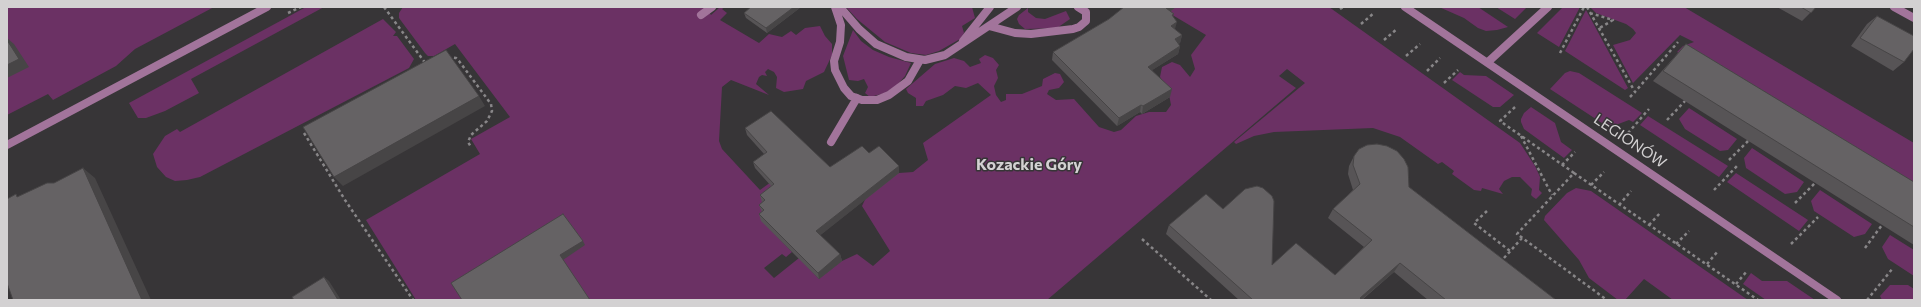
<!DOCTYPE html>
<html>
<head>
<meta charset="utf-8">
<style>
	body { margin:0 }
	#map { position:relative; width:1921px; height:307px; overflow:hidden; background:#373537; font-family:Commissioner,sans-serif }
	canvas { display:block }
	.frame { position:absolute; inset:0; border:8px solid #d3d1d2; pointer-events:none }
</style>
</head>
<body>
<div id="map">
<canvas width="1921" height="307"></canvas>
<div class="frame"></div>
</div>
<script>
const g = document.querySelector('canvas').getContext('2d');
g.lineJoin = 'round';
function fillPath(path, color) {
  g.fillStyle = color;
  g.fill(path, 'evenodd');
}
function poly(rows) {
  const path = new Path2D();
  for (const r of rows) {
    path.moveTo(r[0], r[1]);
    for (let i = 2; i < r.length; i += 2) path.lineTo(r[i], r[i + 1]);
  }
  return path;
}
function strokePath(path, color, width, dash) {
  g.strokeStyle = color;
  g.lineWidth = width;
  g.lineCap = dash ? 'butt' : 'round';
  g.setLineDash(dash || []);
  g.stroke(path);
}
function drawText(font, color, halo, rows, align = 'center') {
  g.font = font + ' Commissioner,sans-serif';
  g.lineWidth = 3;
  g.setLineDash([]);
  g.textBaseline = 'middle';
  g.strokeStyle = halo;
  g.fillStyle = color;
  for (const [text, x, y, turn = 0] of rows) {
    g.save();
    g.translate(x, y);
    g.rotate((+turn || 0) * Math.PI / 180);
    g.textAlign = isNaN(turn) ? turn : align;
    if (halo) g.strokeText(text, 0, 0);
    g.fillText(text, 0, 0);
    g.restore();
  }
}
fillPath(poly([
	[7,7,214,7,135,49,116,66,53,100,48,94,7,115],
	[306,7,324,7,191,79,199,93,165,111,146,118,138,118,129,103],
	[403,7,705,7,711,15,720,7,725,7,722,9,727,13,720,20,759,43,769,34,782,37,791,31,796,35,805,28,820,26,825,36,832,44,832,55,824,72,806,81,803,89,784,92,776,88,777,77,774,72,768,69,765,72,767,76,762,75,759,77,756,84,769,95,731,80,722,87,719,141,722,149,760,190,771,182,780,188,767,207,766,217,762,221,792,252,786,257,782,254,764,268,774,278,799,258,819,279,842,261,857,254,873,266,890,251,862,206,870,189,899,173,913,172,928,160,923,143,991,95,978,83,966,88,955,86,943,95,926,101,923,106,916,106,916,98,908,93,906,89,935,64,954,58,964,61,970,67,981,63,979,59,985,55,993,58,999,65,996,70,998,78,994,86,996,95,1001,102,1006,100,1006,94,1022,94,1042,86,1043,79,1055,73,1060,74,1064,82,1059,88,1049,90,1047,94,1056,100,1074,99,1099,127,1114,132,1121,130,1136,116,1149,112,1166,112,1171,105,1168,89,1160,77,1162,67,1172,62,1180,65,1190,77,1195,69,1191,55,1206,35,1159,7,1329,7,1520,143,1535,166,1540,177,1539,190,1542,193,1536,199,1533,197,1531,195,1532,189,1520,177,1512,177,1504,181,1499,189,1503,194,1482,188,1481,191,1474,190,1452,174,1454,171,1442,162,1438,164,1400,137,1373,128,1274,132,1254,136,1236,144,1234,142,1305,83,1287,69,1279,76,1296,88,1047,300,416,300,366,220,480,154,471,139,510,117,455,44,434,56,428,56,425,53,399,18,399,13],
	[846,7,972,7,975,18,962,26,964,33,960,39,939,51,926,55,911,53,885,42,857,19],
	[1439,7,1478,7,1508,27,1497,30,1486,31,1478,28,1464,18],
	[1496,7,1527,7,1515,19],
	[1563,7,1579,7,1579,9,1559,47,1537,33],
	[1590,7,1684,7,1914,143,1914,197,1677,52,1683,46,1694,42,1680,35,1633,83,1613,45,1630,40,1636,33,1633,29,1626,24,1596,13],
	[1028,8,1028,12,1036,18,1045,19,1066,11,1070,19,1057,28,1025,29,1019,24,1017,19,1019,15],
	[1586,10,1628,88,1625,90,1565,51],
	[383,19,396,32,393,36,397,36,414,59,409,68,200,177,187,180,175,181,166,177,157,167,153,154,165,136,177,129,180,132],
	[853,30,861,41,873,50,889,57,911,63,905,76,897,85,885,93,870,97,865,93,868,87,864,79,858,81,849,80,843,56],
	[1570,71,1579,73,1642,113,1633,122,1629,120,1613,126,1605,125,1550,89,1565,73],
	[1460,72,1464,75,1486,76,1514,95,1500,107,1493,107,1452,80],
	[1531,107,1555,123,1561,142,1572,150,1564,158,1524,129,1521,122,1521,119,1524,113],
	[1689,108,1737,139,1728,150,1720,151,1685,129,1679,119],
	[1648,116,1728,166,1719,177,1640,125],
	[1752,148,1804,182,1797,192,1785,194,1746,168,1744,158],
	[1736,173,1808,220,1799,231,1727,182],
	[1576,188,1591,191,1748,300,1673,300,1644,279,1625,300,1618,300,1589,278,1579,260,1544,220,1545,216,1567,193],
	[1820,190,1872,224,1865,234,1854,237,1814,211,1811,201],
	[1890,235,1914,250,1914,276,1888,259,1882,247],
	[1751,273,1762,281,1787,281,1815,300,1766,300,1743,284],
	[1890,285,1908,285,1914,289,1914,300,1882,300,1880,296]
]), '#6b3164');
strokePath(poly([
	[384,7,426,64],
	[1587,7,1635,92,1678,42],
	[1340,9,1343,7],
	[288,13,301,7],
	[1590,13,1613,20,1598,29],
	[1361,24,1374,13],
	[1384,40,1397,29],
	[1560,53,1584,7],
	[1406,56,1420,44],
	[448,57,456,58,459,61,491,104,492,111,487,121,471,135,468,142,471,147],
	[1427,71,1440,58],
	[1444,83,1458,70],
	[1630,97,1635,92],
	[1515,107,1500,121,1574,173,1517,234,1607,300],
	[1667,120,1685,101],
	[304,133,345,200,413,300],
	[1628,133,1649,109],
	[1521,136,1552,195],
	[1729,160,1748,141],
	[1562,165,1575,152],
	[1574,173,1758,300],
	[1591,185,1604,172],
	[1714,190,1737,166],
	[1795,203,1815,183],
	[1619,205,1631,191],
	[1487,211,1474,223,1510,251],
	[1649,225,1661,212],
	[1142,239,1211,300],
	[1676,244,1689,231],
	[1791,244,1818,217],
	[1865,248,1882,225],
	[1504,258,1522,238],
	[1707,264,1718,251],
	[1736,284,1747,271],
	[1867,300,1893,268]
]), '#888688', 2.5, [3, 3]);
strokePath(poly([
	[835,7,841,25,840,42,834,61,835,70,844,88,851,96,862,100,877,100,889,95,908,81,920,60],
	[840,7,859,29,876,44,906,57,925,60,945,55,1017,7],
	[1894,7,1914,18],
	[701,15,712,7],
	[989,26,1015,33,1031,34,1073,29,1079,27,1086,21,1086,12,1078,7],
	[963,41,990,7],
	[1488,62,1548,7],
	[831,142,857,98]
]), '#a2749b', 8);
strokePath(poly([
	[1405,7,1837,300],
	[7,145,267,7]
]), '#a2749b', 8);
fillPath(poly([
	[751,7,801,7,767,33,746,18,744,13],
	[1124,7,1176,7,1171,11,1173,17,1175,29,1182,35,1180,43,1178,44,1180,46,1178,54,1152,70,1170,97,1142,114,1140,112,1117,126,1052,60,1053,52,1109,19],
	[1777,7,1816,7,1802,21],
	[1877,16,1904,62,1893,71,1851,46,1867,24],
	[1686,44,1914,182,1914,245,1653,81],
	[745,128,830,167,869,153,899,166,899,173,820,235,840,254,842,261,819,279,761,221,759,214,762,212,759,205,762,202,760,195,771,186,755,168,753,162,764,154,747,135],
	[1354,156,1409,187,1556,300,1428,300,1394,272,1362,300,1239,300,1166,234,1169,225,1272,265,1335,275,1364,247,1328,218,1333,209,1353,190,1348,174,1349,166]
]), '#575456');
fillPath(poly([
	[794,7,801,7,767,33,766,28],
	[1167,7,1176,7,1164,16,1166,8],
	[1177,22,1175,29,1171,26],
	[1182,35,1180,43,1173,47,1175,39],
	[7,38,14,44,29,67,7,78],
	[1180,46,1178,54,1146,74,1148,67],
	[1172,89,1170,97,1142,114,1143,106],
	[479,96,485,106,343,186,334,177],
	[1141,105,1140,112,1117,126,1119,118],
	[899,166,899,173,817,238,816,231],
	[83,168,95,178,151,300,142,300],
	[583,241,585,245,563,260,560,255],
	[840,254,842,261,819,279,818,273],
	[1400,263,1394,272,1361,300,1360,298],
	[324,277,329,281,341,300,338,300]
]), '#474546');
const building = poly([
	[751,7,794,7,766,28,744,13,751,7],
	[1124,7,1167,7,1166,8,1174,14,1172,15,1177,22,1171,26,1182,35,1175,39,1180,46,1148,67,1172,89,1143,106,1141,105,1119,118,1053,52,1109,19,1124,7],
	[1801,7,1816,7,1811,13,1801,7],
	[1877,16,1914,36,1914,49,1904,62,1860,38,1877,16],
	[7,40,19,59,7,65,7,40],
	[1686,44,1914,182,1914,227,1663,71,1686,44],
	[446,50,479,96,334,177,303,127,446,50],
	[771,111,830,167,862,146,869,153,879,146,899,166,816,231,840,254,818,273,759,214,764,210,759,205,765,200,760,195,774,184,753,162,767,152,745,128,771,111],
	[1377,144,1387,146,1397,151,1404,159,1408,167,1409,187,1556,300,1446,300,1400,263,1360,298,1362,300,1253,300,1169,225,1206,194,1223,209,1245,189,1257,186,1263,188,1272,196,1274,201,1272,265,1296,243,1335,275,1372,240,1333,209,1360,184,1353,165,1354,156,1359,149,1367,145,1377,144],
	[83,168,142,300,13,300,7,283,7,199,16,194,17,197,47,183,54,183,83,168],
	[563,214,583,241,560,255,590,300,462,300,451,283,563,214],
	[324,277,338,300,294,300,292,297,324,277]
]);
fillPath(building, '#656264');
strokePath(building, '#474546', 1);
drawText('15px', '#d3d1d2', '#373537', [
	["LEGIONÓW",1630,141,34]
]);
drawText('bold 16px', '#d3d1d2', '#373537', [
	["Kozackie Góry",1029,165]
]);
</script>
</body>
</html>
